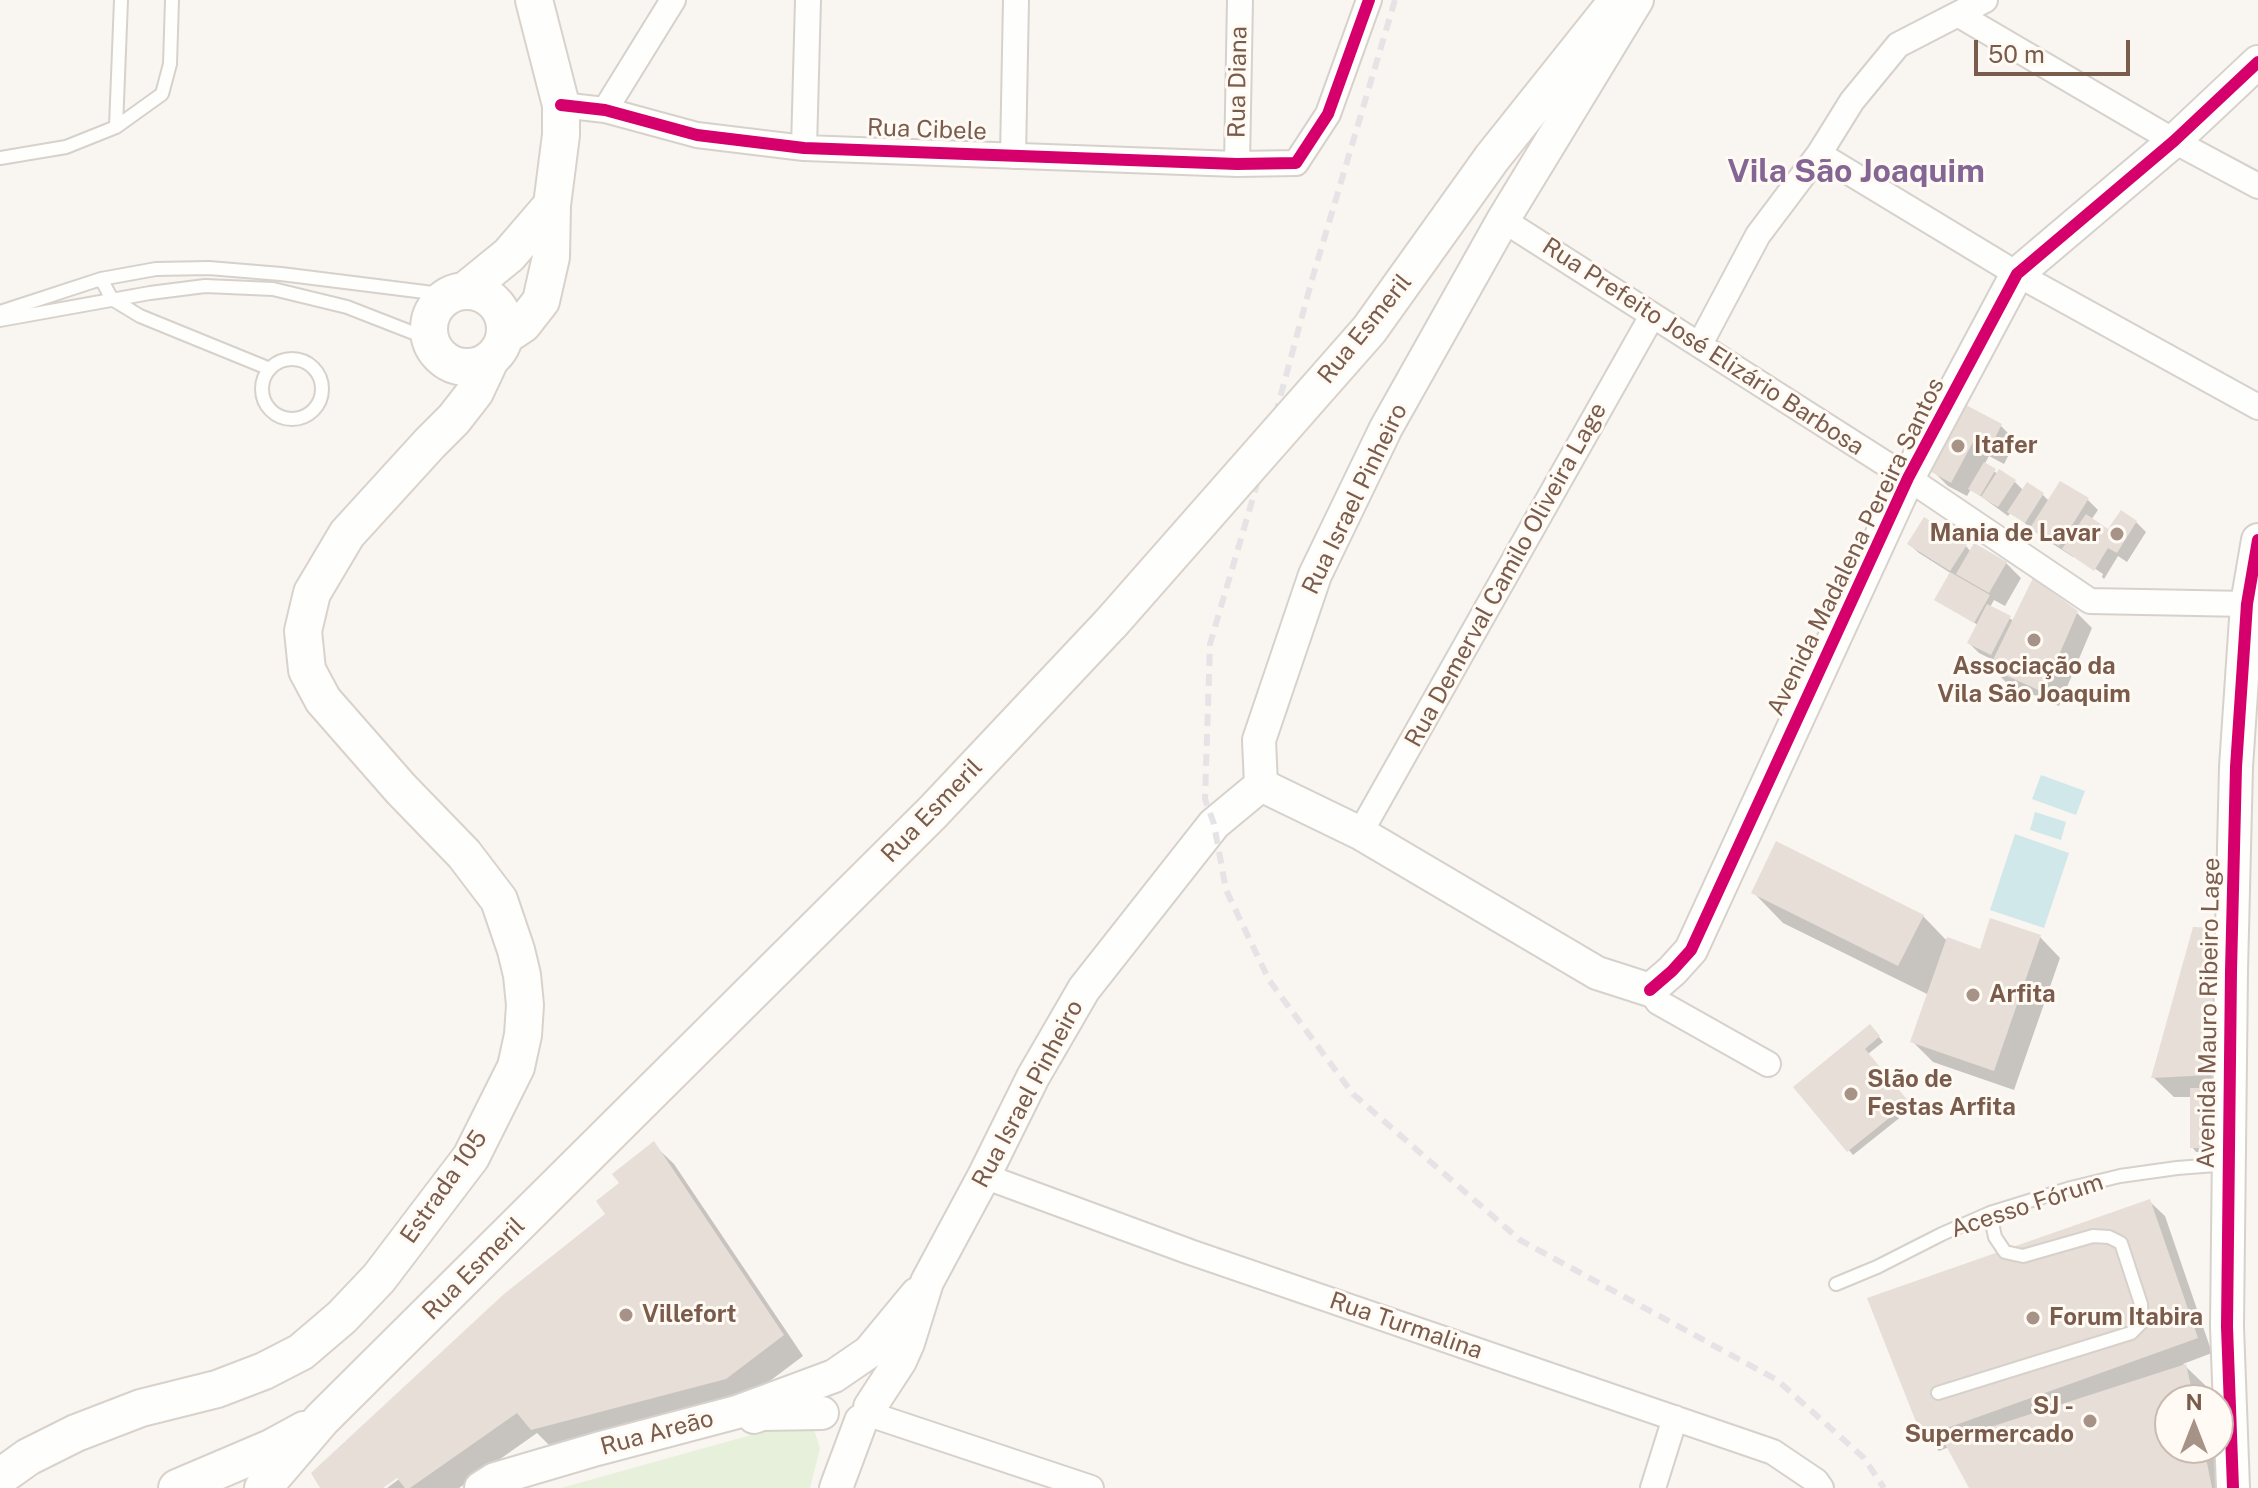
<!DOCTYPE html>
<html>
<head>
<meta charset="utf-8">
<style>
	body { margin:0 }
	#map { position:relative; width:2258px; height:1488px; overflow:hidden; background:#f9f5f0; font-family:"Public Sans",sans-serif }
	canvas { display:block }
	.north { position:absolute; left:2154px; top:1384px; width:80px; height:80px; box-sizing:border-box; background:#fffaf3; border:2px solid #cabbb1; border-radius:50%; rotate:0deg; font-size:22px; font-weight:700; line-height:32px; text-align:center; color:#7a5c4d }
	.north::after { content:''; display:block; margin:auto; width:28px; height:36px; background:#a69286; clip-path:polygon(50% 0,100% 100%,50% 72%,0 100%) }
	.scale { position:absolute; left:1974px; top:40px; width:156px; height:36px; box-sizing:border-box; border:4px solid #7a5c4d; border-top:0; padding-left:10px; font-size:24px; line-height:28px; white-space:nowrap; color:#7a5c4d; -webkit-text-stroke:6px #fffaf3; paint-order:stroke }
</style>
</head>
<body>
<div id="map">
<canvas width="2258" height="1488"></canvas>
<div class="north">N</div>
<div class="scale">50 m</div>
</div>
<script>
const g = document.querySelector('canvas').getContext('2d');
g.lineJoin = 'round';
function fillPath(path, color) {
  g.fillStyle = color;
  g.fill(path, 'evenodd');
}
function poly(rows) {
  const path = new Path2D();
  for (const r of rows) {
    if (r.length === 3) {
      path.moveTo(r[0] + r[2], r[1]);
      path.arc(r[0], r[1], r[2], 0, 2 * Math.PI);
      continue;
    }
    path.moveTo(r[0], r[1]);
    for (let i = 2; i < r.length; i += 2) path.lineTo(r[i], r[i + 1]);
  }
  return path;
}
function strokePath(path, color, width, dash) {
  g.strokeStyle = color;
  g.lineWidth = width;
  g.lineCap = dash ? 'butt' : 'round';
  g.setLineDash(dash || []);
  g.stroke(path);
}
function drawText(font, color, halo, rows, align = 'center') {
  g.font = font + ' "Public Sans",sans-serif';
  g.lineWidth = 6;
  g.setLineDash([]);
  g.textBaseline = 'middle';
  g.strokeStyle = halo;
  g.fillStyle = color;
  for (const [text, x, y, turn = 0] of rows) {
    g.save();
    g.translate(x, y);
    g.rotate((+turn || 0) * Math.PI / 180);
    g.textAlign = isNaN(turn) ? turn : align;
    if (halo) g.strokeText(text, 0, 0);
    g.fillText(text, 0, 0);
    g.restore();
  }
}
fillPath(poly([
	[787,1425,814,1430,820,1448,810,1488,561,1488]
]), '#e7f0db');
fillPath(poly([
	[2041,775,2085,791,2076,815,2032,799],
	[2035,812,2066,822,2061,840,2030,830],
	[2015,834,2069,853,2044,928,1990,910]
]), '#d0e8ea');
fillPath(poly([
	[1966,408,2001,426,2016,441,2004,464,1989,456,1984,465,1998,474,2014,481,2024,491,2043,495,2049,501,2060,483,2088,500,2098,510,2091,520,2109,532,2136,522,2146,532,2127,562,2118,556,2104,579,2102,577,2103,574,2073,554,2073,557,2042,537,2011,512,2008,516,1971,489,1967,496,1948,486,1933,471],
	[1909,544,1966,546,1971,552,2006,563,2021,578,2005,606,1994,600,1990,607,2014,621,2076,612,2092,628,2059,706,2007,683,1992,668,1995,661,1979,653,1969,643,1978,625,1937,600,1952,574,1919,553],
	[1753,892,1923,916,1947,941,1981,951,2040,937,2060,958,2014,1090,1933,1062,1913,1042,1929,995,1783,923],
	[2214,930,2235,950,2232,1095,2214,1096,2214,1152,2196,1152,2192,1147,2192,1097,2174,1097,2153,1077],
	[1874,1031,1883,1042,1868,1054,1912,1108,1853,1155,1796,1087],
	[653,1144,674,1164,803,1356,746,1399,553,1449,537,1433,459,1488,387,1488,406,1474,404,1470,380,1488,323,1488,608,1215,622,1184],
	[2149,1201,2165,1216,2212,1353,2183,1364,2206,1386,2209,1400,2170,1400,2170,1448,2218,1448,2227,1488,1972,1488,1949,1447,1939,1451,1924,1435]
]), '#0003');
fillPath(poly([
	[1966,405,2002,424,1989,450,1973,442,1951,483,1930,471],
	[1984,462,1996,469,1980,496,1968,489],
	[1999,469,2016,480,1998,507,1981,497],
	[2060,481,2089,498,2059,546,2030,528],
	[2027,482,2044,493,2025,523,2007,512],
	[2121,510,2137,521,2117,553,2108,548,2094,571,2062,549,2086,514,2108,529],
	[1924,517,1967,545,1950,571,1907,544],
	[1974,543,2007,562,1989,593,1956,574],
	[1950,572,1990,595,1974,623,1934,600],
	[2033,578,2078,611,2043,692,1989,668],
	[1987,604,2011,616,1991,655,1967,643],
	[1776,841,1924,915,1898,966,1751,893],
	[1990,918,2041,935,1994,1071,1910,1042,1947,937,1980,949],
	[2193,927,2215,928,2212,1075,2151,1078],
	[1870,1024,1880,1036,1865,1049,1909,1102,1847,1152,1793,1087],
	[2190,1088,2210,1088,2210,1148,2190,1148],
	[654,1141,784,1335,726,1379,531,1430,517,1413,410,1488,405,1488,397,1478,383,1488,320,1488,311,1473,504,1294,605,1214,596,1201,619,1183,612,1174],
	[2150,1199,2198,1338,1922,1437,1867,1298],
	[2186,1364,2194,1400,2170,1400,2170,1448,2204,1448,2212,1488,1969,1488,1944,1442]
]), '#e6ded7');
const service = poly([
	[116,127,121,0],
	[0,158,66,147,116,127,162,94,170,64,172,0],
	[101,279,112,299,140,316,270,369],
	[0,312,101,279,156,269,209,268,281,274,449,295],
	[0,320,150,293,205,286,273,289,347,307,429,339],
	[292,389,30],
	[1836,1284,1877,1267,1942,1234,1990,1213,2071,1188,2120,1176,2177,1168,2229,1164],
	[1938,1393,2131,1333,2142,1322,2141,1304,2121,1243,2109,1237,2093,1236,2023,1256,2005,1252,1995,1237,1990,1213]
]);
const minor = poly([
	[1959,15,2174,141,2258,186],
	[561,105,605,110,697,135,804,148,1237,164,1296,163,1328,114,1369,0],
	[605,110,673,0],
	[804,148,808,0],
	[1819,154,2017,274,2258,407],
	[1013,156,1016,0],
	[1237,164,1240,0],
	[1503,220,1908,478,2090,601,2247,604],
	[1700,344,1758,235,1819,154,1852,101,1898,45,1985,0],
	[1360,833,1652,316],
	[1650,990,1658,1002,1768,1064],
	[984,1176,1190,1252,1773,1452,1816,1481,1821,1488],
	[869,1414,1091,1488],
	[1653,1488,1675,1418]
]);
const tertiary = poly([
	[1261,785,1360,833,1597,973,1650,990,1672,971,1691,950,1908,478,2017,274,2174,141,2258,62],
	[1261,785,1259,740,1315,575,1386,428,1503,220,1637,0],
	[870,1407,900,1361,908,1343,927,1282,984,1176,1033,1077,1084,989,1214,824,1261,785],
	[754,1417,762,1414,822,1413],
	[481,1488,495,1479,597,1449,737,1412,834,1376,869,1352,917,1294],
	[836,1488,861,1421],
	[2233,1488,2227,1327,2231,971,2236,767,2247,604,2258,540]
]);
const secondary = poly([
	[1492,158,1618,0],
	[466,290,509,255,552,205],
	[467,329,38],
	[505,336,523,324,541,301,551,257,552,205,561,135,561,105,534,0],
	[0,1477,28,1457,76,1433,141,1408,217,1389,264,1371,301,1352,342,1317,379,1278,471,1157,516,1067,523,1035,525,1005,522,975,516,950,499,900,464,854,401,789,323,700,307,670,303,631,312,593,347,534,430,443,454,419,475,392,490,360],
	[177,1488,271,1448,304,1430],
	[263,1488,322,1419,933,812,1112,622]
]);
strokePath(service, '#d7d1cb', 16);
strokePath(minor, '#d7d1cb', 28);
strokePath(tertiary, '#d7d1cb', 36);
strokePath(secondary, '#d9d2cb', 40);
strokePath(service, '#fefefd', 12);
strokePath(minor, '#fefefd', 24);
strokePath(tertiary, '#fefefd', 32);
strokePath(secondary, '#fefefd', 36);
strokePath(poly([
	[1395,0,1311,283,1255,491,1210,644,1205,799,1214,824,1226,890,1269,980,1353,1094,1520,1240,1777,1380,1864,1458,1884,1488]
]), '#e6e3e7', 6, [12, 8]);
const secondaryBridge = poly([
	[1112,622,1369,330,1492,158]
]);
strokePath(secondaryBridge, '#d9d2cb', 40, []);
strokePath(secondaryBridge, '#fefefd', 36);
strokePath(poly([
	[561,105,605,110,697,135,804,148,1237,164,1296,163,1328,114,1369,0],
	[1650,990,1672,971,1691,950,1908,478,2017,274,2174,141,2258,62],
	[2233,1488,2227,1327,2231,971,2236,767,2247,604,2258,540]
]), '#d6006c', 12);
for (const [x, y, r, color] of [
	[1958,446,8,"#a69286"],
	[2117,534,8,"#a69286"],
	[2034,640,8,"#a69286"],
	[1973,995,8,"#a69286"],
	[1851,1094,8,"#a69286"],
	[626,1315,8,"#a69286"],
	[2033,1318,8,"#a69286"],
	[2090,1421,8,"#a69286"]
]) {
  const dot = new Path2D();
  dot.arc(x, y, r, 0, 2 * Math.PI);
  g.fillStyle = color;
  g.fill(dot);
  strokePath(dot, '#fffaf3', 3);
}
drawText('24px', '#7a5c4d', '#fffaf3', [
	["Rua Diana",1238,82,-89],
	["Rua Cibele",927,130,2],
	["Rua Esmeril",1365,329,-51],
	["Rua Prefeito José Elizário Barbosa",1703,347,33],
	["Rua Israel Pinheiro",1355,499,-64],
	["Avenida Madalena Pereira Santos",1856,547,-64],
	["Rua Demerval Camilo Oliveira Lage",1506,575,-61],
	["Rua Esmeril",932,811,-46],
	["Avenida Mauro Ribeiro Lage",2209,1013,-89],
	["Rua Israel Pinheiro",1028,1094,-62],
	["Estrada 105",444,1187,-55],
	["Acesso Fórum",2027,1206,-18],
	["Rua Esmeril",474,1269,-45],
	["Rua Turmalina",1406,1326,19],
	["Rua Areão",657,1433,-15]
]);
drawText('bold 24px', '#7a5c4d', '#fffaf3', [
	["Itafer",1974,446],
	["Mania de Lavar",2101,534,"right"],
	["Associação da",2034,667,"center"],
	["Vila São Joaquim",2034,695,"center"],
	["Arfita",1989,995],
	["Slão de",1867,1080],
	["Festas Arfita",1867,1108],
	["Villefort",642,1315],
	["Forum Itabira",2049,1318],
	["SJ -",2074,1407,"right"],
	["Supermercado",2074,1435,"right"]
], 'left');
drawText('bold 32px', '#846695', '#fffaf3', [
	["Vila São Joaquim",1856,172]
]);
</script>
</body>
</html>
